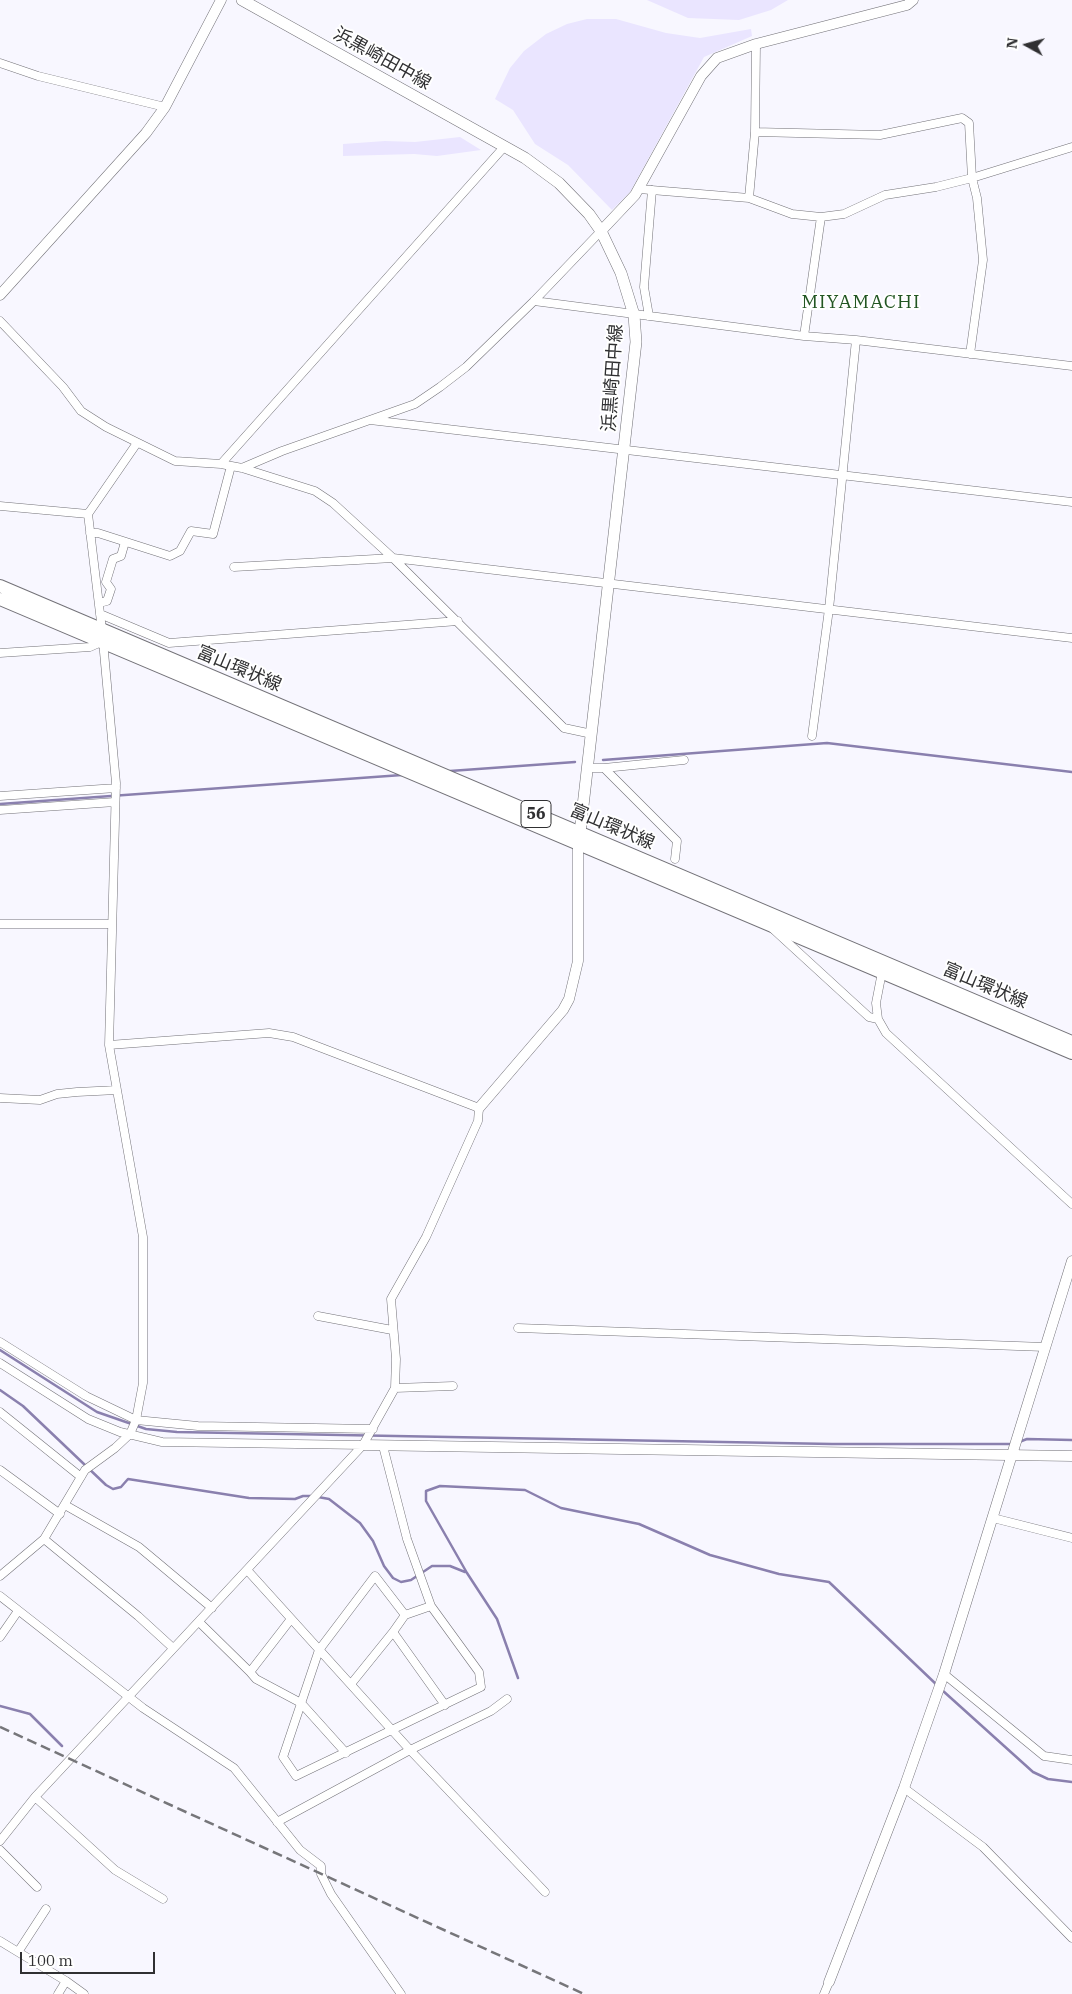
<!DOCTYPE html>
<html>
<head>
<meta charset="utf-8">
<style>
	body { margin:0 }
	#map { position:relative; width:1072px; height:1994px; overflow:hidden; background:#f8f7ff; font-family:"IBM Plex Serif",serif }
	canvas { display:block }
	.north { position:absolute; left:1002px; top:20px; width:50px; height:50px; -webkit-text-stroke:4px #fff; paint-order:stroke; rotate:277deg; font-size:14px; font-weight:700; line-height:20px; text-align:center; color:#303032 }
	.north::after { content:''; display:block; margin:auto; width:18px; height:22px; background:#303032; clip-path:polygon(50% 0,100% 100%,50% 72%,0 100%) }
	.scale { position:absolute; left:20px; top:1952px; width:135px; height:22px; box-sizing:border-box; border:2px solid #303032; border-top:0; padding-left:6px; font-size:15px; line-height:18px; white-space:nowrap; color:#303032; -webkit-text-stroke:4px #fff; paint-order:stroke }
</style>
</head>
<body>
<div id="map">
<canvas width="1072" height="1994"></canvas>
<div class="north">N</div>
<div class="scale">100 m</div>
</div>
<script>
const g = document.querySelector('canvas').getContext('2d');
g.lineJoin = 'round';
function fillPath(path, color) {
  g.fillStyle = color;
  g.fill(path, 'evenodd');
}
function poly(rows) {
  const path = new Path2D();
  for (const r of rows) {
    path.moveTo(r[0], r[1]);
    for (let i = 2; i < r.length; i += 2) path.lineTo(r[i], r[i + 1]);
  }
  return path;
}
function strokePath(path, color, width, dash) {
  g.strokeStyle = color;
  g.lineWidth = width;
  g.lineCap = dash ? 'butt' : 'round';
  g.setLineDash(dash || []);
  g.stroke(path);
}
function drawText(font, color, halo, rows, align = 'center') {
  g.font = font + ' "IBM Plex Serif","Noto Sans JP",serif';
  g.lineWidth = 4;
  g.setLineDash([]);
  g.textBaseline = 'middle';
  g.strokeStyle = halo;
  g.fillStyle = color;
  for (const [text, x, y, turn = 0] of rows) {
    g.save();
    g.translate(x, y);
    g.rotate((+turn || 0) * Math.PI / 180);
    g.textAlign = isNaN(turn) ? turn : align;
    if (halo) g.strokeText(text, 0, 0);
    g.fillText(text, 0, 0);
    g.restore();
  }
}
fillPath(poly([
	[647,0,788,0,771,10,739,20,688,18],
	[587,19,616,19,666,33,700,38,751,29,752,36,704,57,630,192,612,210,568,165,535,144,513,110,495,99,510,68,524,51,546,34,567,24],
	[460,137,481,150,437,156,414,154,343,156,343,144,385,141,415,142]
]), '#eae5ff');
strokePath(poly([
	[603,760,827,743,1072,772],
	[450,771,575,762],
	[0,804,402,775],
	[0,1350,97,1412,146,1429,177,1432,832,1444,1011,1444],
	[0,1390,23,1406,106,1485,113,1489,121,1487,128,1479,249,1498,295,1499,303,1496,312,1496],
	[1019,1442,1027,1439,1072,1440],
	[318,1497,329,1499,360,1523,373,1541,384,1566,393,1578,401,1582,411,1580,432,1566,450,1566,465,1572],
	[518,1678,497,1619,467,1573,426,1501,426,1491,440,1486,525,1490,561,1508,639,1524,710,1555,779,1574,829,1582,938,1686],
	[942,1690,1033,1772,1048,1779,1072,1782],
	[0,1706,30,1714,62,1746]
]), '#8a80ae', 2.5);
const minor = poly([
	[0,63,38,76,165,107],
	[755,132,880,135,962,118,969,123,972,178,977,198,983,260,970,354],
	[639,189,749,198,792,214,821,217,844,214,885,195,936,187,972,178,1072,147],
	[749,198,755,132,756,44],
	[534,301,804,336,856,340,1072,366],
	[649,316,644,287,652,190],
	[0,321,63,387,81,411,106,427,175,461,221,464,242,468,315,491,333,503,393,558,564,728,592,734],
	[804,336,821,217],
	[370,420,1072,502],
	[221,464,504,147],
	[242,468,282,451,415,404,440,387,466,367,534,301,601,231],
	[0,506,88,514],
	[90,533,98,533,170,556,180,551,191,531,213,534,231,466],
	[234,567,393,558,1072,638],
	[99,603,107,601,111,589,106,582,113,559,121,556,125,542],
	[100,614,169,643,458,621],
	[102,630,88,514,137,443],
	[0,653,90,647,101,642],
	[812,736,829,609,856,340],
	[588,768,604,768,677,841,675,859],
	[604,768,684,760],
	[0,796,116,788],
	[0,810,115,802],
	[0,924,111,924],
	[773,929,869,1017,878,1019,886,1033,1072,1204],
	[878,1019,876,1003,882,972],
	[0,1098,40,1100,57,1094,77,1092,117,1090],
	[318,1316,392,1330],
	[518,1328,1045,1347],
	[0,1342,86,1396,136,1420,198,1426,373,1429],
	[0,1363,88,1419,120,1432,162,1442,363,1445],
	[395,1388,453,1386],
	[0,1412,81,1477],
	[383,1446,407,1539,431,1606,479,1672,481,1687,296,1776,283,1757,319,1650,375,1576,405,1615],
	[0,1470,60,1514],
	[65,1505,139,1547,212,1608],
	[993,1518,1072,1538],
	[44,1539,138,1616,173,1648],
	[248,1571,410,1750,277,1822],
	[0,1576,44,1539,85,1470,115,1448,130,1434,136,1420,143,1383,143,1237,109,1045,116,783,103,641],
	[0,1596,143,1708,234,1768,300,1850,321,1866,321,1874,331,1894,401,1994],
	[291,1619,250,1672,256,1679,301,1703,346,1753],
	[199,1622,250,1672],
	[393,1632,405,1615,431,1606],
	[0,1637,18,1611],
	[944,1674,1044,1756,1072,1760],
	[351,1684,393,1632,445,1705],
	[507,1699,491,1711,410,1750,545,1892],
	[904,1788,983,1847,1072,1938],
	[35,1797,115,1870,163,1899],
	[0,1841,35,1797,363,1445,395,1388,396,1359,391,1299,426,1237,478,1121,479,1108,293,1037,269,1033,109,1045],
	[0,1850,37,1887],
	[0,1941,18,1952,46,1909],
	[18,1952,66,1981,58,1994],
	[66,1981,84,1994],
	[824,1994,829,1982]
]);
const tertiary = poly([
	[601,231,635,195,701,76,717,58,756,44,907,5,913,0],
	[0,295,146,133,165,107,221,0],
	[479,1108,563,1010,569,999,578,961,578,843],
	[363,1445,1072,1456],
	[829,1982,904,1788,944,1674,1072,1261]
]);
const secondary = poly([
	[242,0,525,158,559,183,589,214,601,231,621,273,634,315,636,342,579,841]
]);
const primary = poly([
	[0,586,1072,1042],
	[0,599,1072,1053]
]);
strokePath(minor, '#737278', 9);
strokePath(tertiary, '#737278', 11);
strokePath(secondary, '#737278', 12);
strokePath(primary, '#737278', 14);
strokePath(minor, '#fff', 8);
strokePath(tertiary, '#fff', 10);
strokePath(secondary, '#fff', 11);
strokePath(primary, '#fff', 12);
strokePath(poly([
	[0,1727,584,1994]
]), '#76767a', 2.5, [10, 5]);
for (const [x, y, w] of [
	[536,814,30]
]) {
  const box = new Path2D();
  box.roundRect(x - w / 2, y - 13.5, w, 27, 4);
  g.fillStyle = '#fff';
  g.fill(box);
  strokePath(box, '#303032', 1);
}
drawText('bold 16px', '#303032', null, [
	["56",536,814]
]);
drawText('18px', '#303032', '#fff', [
	["浜黒崎田中線",382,59,29],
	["浜黒崎田中線",613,378,-86],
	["富山環状線",239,669,23],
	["富山環状線",612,827,23],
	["富山環状線",985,986,23]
]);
g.letterSpacing = '1px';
drawText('19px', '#225622', '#fff', [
	["MIYAMACHI",861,303]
]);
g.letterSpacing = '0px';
</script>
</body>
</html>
